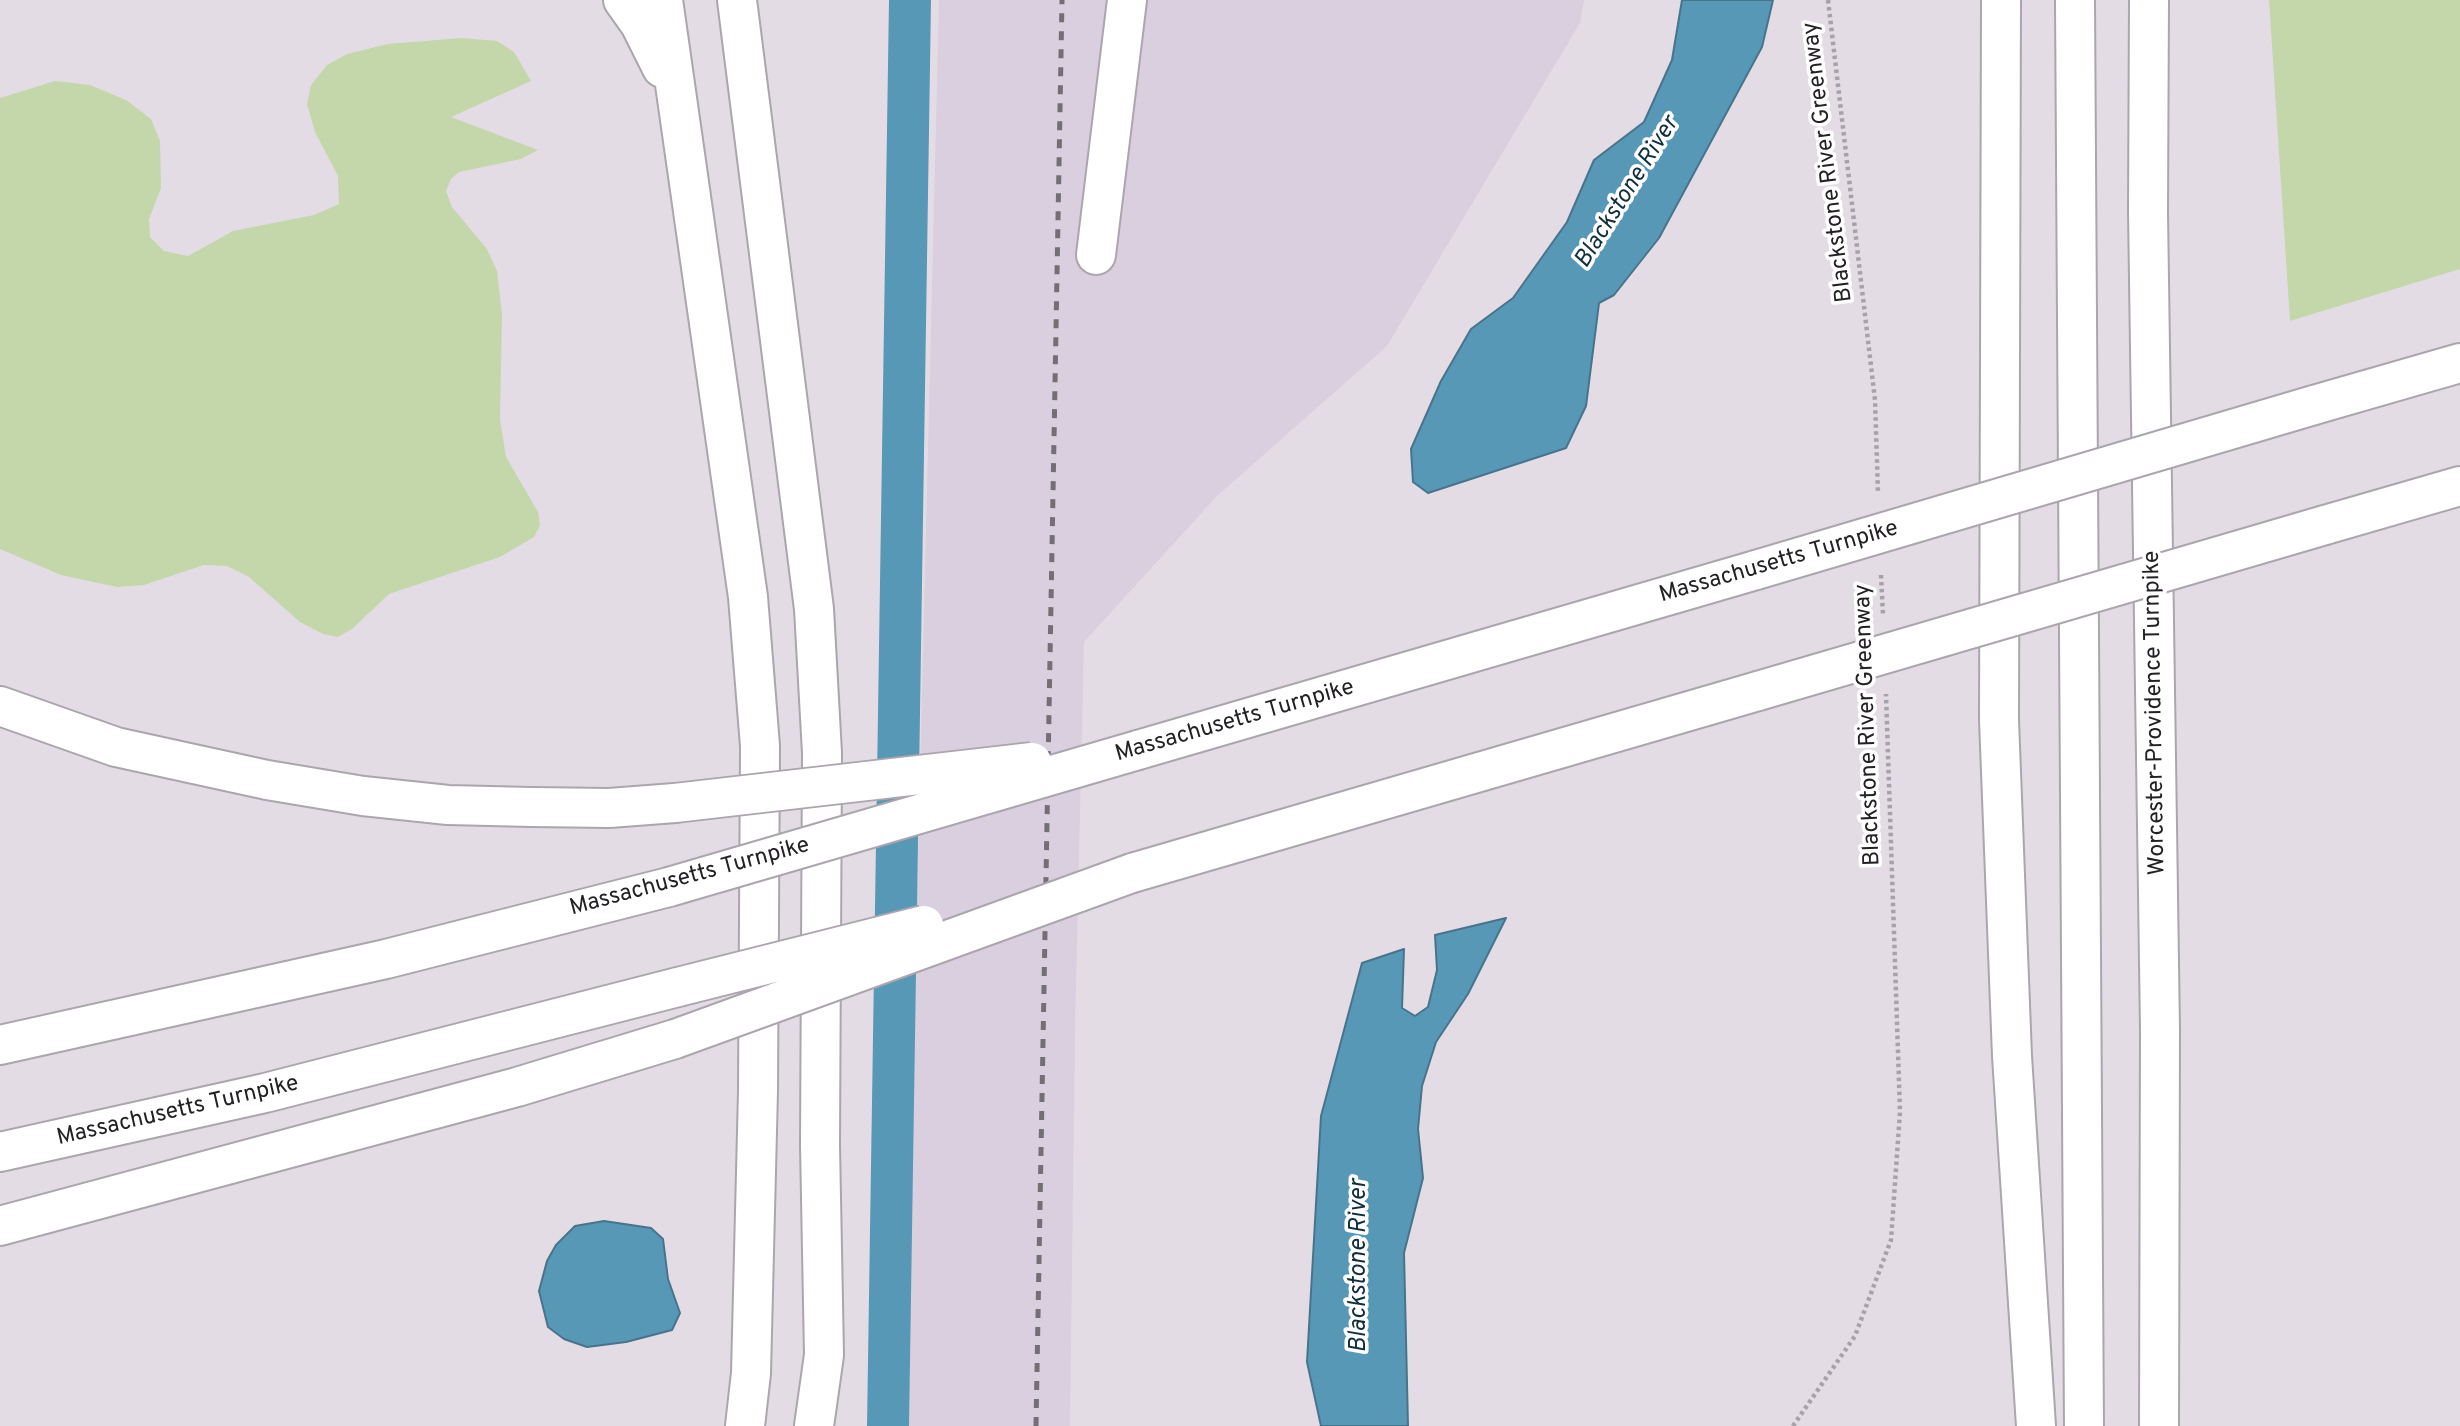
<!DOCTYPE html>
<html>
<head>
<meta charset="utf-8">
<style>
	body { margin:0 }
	canvas { display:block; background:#e3dce5 }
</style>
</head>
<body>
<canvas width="2460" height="1426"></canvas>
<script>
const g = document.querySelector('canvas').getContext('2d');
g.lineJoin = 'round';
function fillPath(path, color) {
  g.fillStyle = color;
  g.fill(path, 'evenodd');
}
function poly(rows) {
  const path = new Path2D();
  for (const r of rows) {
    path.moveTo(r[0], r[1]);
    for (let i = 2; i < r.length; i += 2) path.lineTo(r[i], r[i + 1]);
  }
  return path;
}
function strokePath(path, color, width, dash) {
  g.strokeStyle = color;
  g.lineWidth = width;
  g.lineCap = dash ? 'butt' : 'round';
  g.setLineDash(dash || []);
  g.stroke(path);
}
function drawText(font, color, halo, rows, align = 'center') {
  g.font = font + ' Overpass,sans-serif';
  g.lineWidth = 7;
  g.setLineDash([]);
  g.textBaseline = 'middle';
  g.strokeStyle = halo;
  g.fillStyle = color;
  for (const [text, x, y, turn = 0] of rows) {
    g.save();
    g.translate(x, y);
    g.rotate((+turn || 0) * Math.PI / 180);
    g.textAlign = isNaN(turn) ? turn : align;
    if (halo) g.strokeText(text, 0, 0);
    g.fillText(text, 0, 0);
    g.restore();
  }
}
fillPath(poly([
	[939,0,1584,0,1580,23,1387,346,1217,496,1084,642,1075,1029,1070,1426,904,1426]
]), '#dacfde');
fillPath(poly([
	[2269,0,2460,0,2460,269,2290,321],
	[461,38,497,41,514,52,531,81,451,117,538,150,521,159,459,172,451,179,446,191,452,207,487,249,497,271,502,314,500,419,506,457,538,512,540,525,534,537,500,557,389,594,352,629,338,637,323,634,300,622,249,577,227,566,204,565,144,585,117,587,61,575,0,549,0,98,55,81,90,85,126,100,151,119,160,141,161,188,149,219,150,237,164,251,188,256,233,231,314,215,339,204,338,176,315,132,307,104,311,85,327,65,347,54,388,44]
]), '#c3d7ab');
const water = poly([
	[1682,0,1773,0,1762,47,1659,238,1614,295,1599,303,1586,406,1566,448,1428,493,1413,482,1411,449,1441,381,1471,329,1513,298,1567,222,1594,160,1644,122,1672,60,1682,0],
	[1506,918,1468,994,1436,1042,1422,1086,1418,1129,1423,1178,1404,1253,1408,1426,1321,1426,1307,1362,1321,1116,1362,963,1404,949,1402,1008,1415,1016,1428,1007,1437,970,1435,935,1506,918],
	[604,1221,651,1228,663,1239,668,1279,680,1313,672,1330,626,1342,587,1347,564,1339,548,1327,539,1291,547,1261,556,1245,575,1226,604,1221]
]);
fillPath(water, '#5898b7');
strokePath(water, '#48748b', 2);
strokePath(poly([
	[888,1426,910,0]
]), '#5898b7', 42);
const minor = poly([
	[1096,255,1127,0]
]);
const highway = poly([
	[623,0,640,24,662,68],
	[663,0,748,597,760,746,758,1091,751,1373,745,1426],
	[737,0,814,609,822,753,820,1145,824,1355,814,1426],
	[2001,0,1999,720,2012,1056,2036,1426],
	[2075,0,2084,1426],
	[2149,0,2148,212,2160,1030,2159,1426],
	[2314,405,2460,363],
	[2325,525,2460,486],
	[0,706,116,747,267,780,363,796,448,805,531,807,609,808,675,803],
	[1138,750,1756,570],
	[1132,873,1758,691],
	[0,1045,386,959,669,887],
	[0,1152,265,1093,678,987],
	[0,1226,517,1087,675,1039]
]);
strokePath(minor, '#aca5ae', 42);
strokePath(highway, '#aca5ae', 42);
strokePath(poly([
	[1828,0,1875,400,1878,493],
	[1881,575,1883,615],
	[1793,1426,1855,1336,1891,1240,1900,1112,1886,694]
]), '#a7a1a9', 4.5, [3.5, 3.5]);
strokePath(minor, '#fff', 38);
strokePath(highway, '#fff', 38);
strokePath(poly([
	[1036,1426,1062,0]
]), '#746f75', 5, [9, 9]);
const highwayBridge = poly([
	[1756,570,2314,405],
	[1758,691,2325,525],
	[675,803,1032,762],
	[669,887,1138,750],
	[678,987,924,925],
	[675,1039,1132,873]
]);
strokePath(highwayBridge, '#aca5ae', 42, []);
strokePath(highwayBridge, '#fff', 38);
drawText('23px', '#242125', '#fff', [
	["Blackstone River Greenway",1829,162,-97],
	["Massachusetts Turnpike",1779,563,-16],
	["Worcester-Providence Turnpike",2156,713,-91],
	["Massachusetts Turnpike",1235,722,-16],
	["Blackstone River Greenway",1869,725,-92],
	["Massachusetts Turnpike",690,878,-15],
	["Massachusetts Turnpike",178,1112,-13]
]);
drawText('italic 24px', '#102f3d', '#fff', [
	["Blackstone River",1628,193,-58],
	["Blackstone River",1360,1266,-90]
]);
</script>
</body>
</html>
